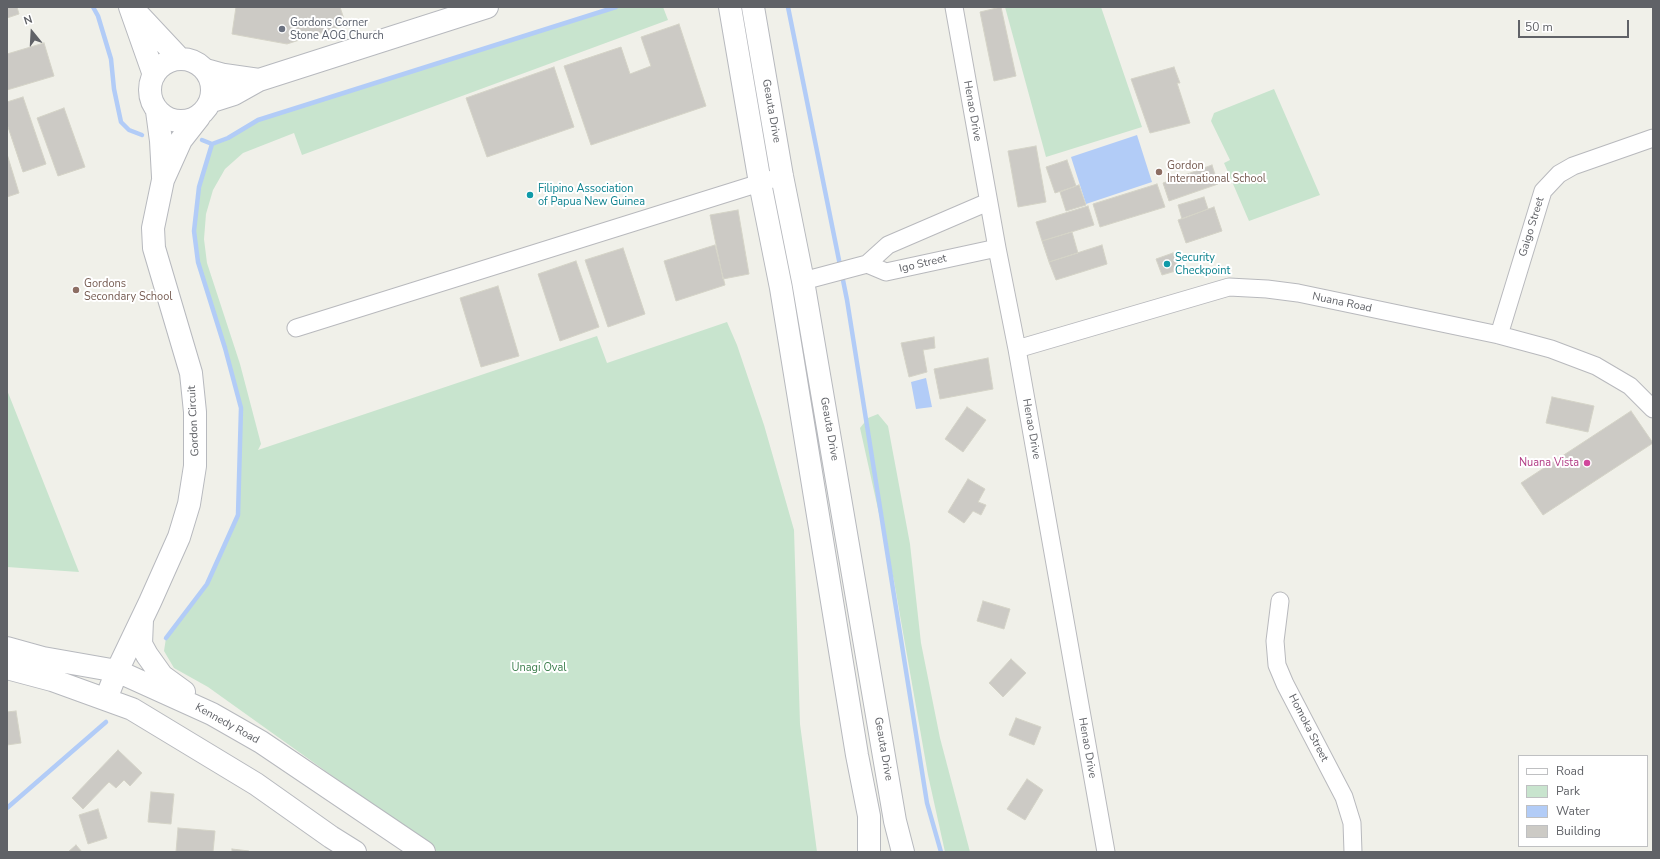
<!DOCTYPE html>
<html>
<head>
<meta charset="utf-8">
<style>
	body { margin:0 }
	#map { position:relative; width:1660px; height:859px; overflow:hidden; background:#f0f0e9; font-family:"Nunito Sans",sans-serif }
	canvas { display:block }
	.frame { position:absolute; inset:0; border:8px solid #606267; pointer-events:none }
	.legend { position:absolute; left:1518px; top:755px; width:130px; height:92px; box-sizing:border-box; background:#fff; border:1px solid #bfc0c2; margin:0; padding:5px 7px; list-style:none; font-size:12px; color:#606267 }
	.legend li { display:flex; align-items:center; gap:8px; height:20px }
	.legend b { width:20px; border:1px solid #bfc0c2 }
	.north { position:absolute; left:12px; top:12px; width:40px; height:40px; -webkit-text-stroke:3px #fff; paint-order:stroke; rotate:342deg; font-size:11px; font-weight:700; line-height:16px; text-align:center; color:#606267 }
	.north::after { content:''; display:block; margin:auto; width:14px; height:18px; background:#606267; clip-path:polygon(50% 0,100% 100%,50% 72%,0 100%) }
	.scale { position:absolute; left:1518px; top:20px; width:111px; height:18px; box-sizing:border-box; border:2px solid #606267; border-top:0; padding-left:5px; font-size:12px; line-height:14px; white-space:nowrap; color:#606267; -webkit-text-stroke:3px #fff; paint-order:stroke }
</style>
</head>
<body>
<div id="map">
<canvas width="1660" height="859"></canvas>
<div class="frame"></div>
<ul class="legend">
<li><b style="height:5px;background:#fff"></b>Road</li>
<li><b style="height:11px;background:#c8e4ce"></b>Park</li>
<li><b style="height:11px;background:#b2ccf7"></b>Water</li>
<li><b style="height:11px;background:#cccac5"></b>Building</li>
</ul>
<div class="north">N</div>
<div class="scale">50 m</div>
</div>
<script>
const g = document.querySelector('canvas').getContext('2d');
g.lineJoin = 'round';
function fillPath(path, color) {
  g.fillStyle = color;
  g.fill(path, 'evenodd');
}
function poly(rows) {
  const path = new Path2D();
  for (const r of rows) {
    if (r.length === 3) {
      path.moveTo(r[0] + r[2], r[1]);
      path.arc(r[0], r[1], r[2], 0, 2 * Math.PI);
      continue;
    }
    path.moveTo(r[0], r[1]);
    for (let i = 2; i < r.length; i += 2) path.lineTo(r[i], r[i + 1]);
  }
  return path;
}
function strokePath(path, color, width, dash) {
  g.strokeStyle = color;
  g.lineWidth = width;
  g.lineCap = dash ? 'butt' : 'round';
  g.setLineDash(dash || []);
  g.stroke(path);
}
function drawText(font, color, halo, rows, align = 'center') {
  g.font = font + ' "Nunito Sans",sans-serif';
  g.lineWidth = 4;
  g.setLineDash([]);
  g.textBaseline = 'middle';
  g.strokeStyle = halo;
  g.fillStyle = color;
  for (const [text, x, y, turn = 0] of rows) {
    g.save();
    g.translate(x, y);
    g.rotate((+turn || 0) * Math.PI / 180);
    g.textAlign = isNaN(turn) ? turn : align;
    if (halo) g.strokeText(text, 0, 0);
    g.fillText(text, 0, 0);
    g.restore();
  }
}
fillPath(poly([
	[616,7,663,7,668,20,302,155,294,133,243,153,225,169,213,190,206,214,204,239,207,263,240,364,261,444,258,450,597,336,607,363,727,322,737,345,764,425,794,530,800,724,817,852,435,852,387,815,208,687,174,668,164,651,166,638,207,584,238,515,241,408,225,348,198,262,194,231,199,187,212,144,228,138,258,120],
	[1005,7,1101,7,1142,127,1046,157],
	[1274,89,1320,195,1249,221,1224,163,1230,160,1211,121,1214,113],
	[7,390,79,572,7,567],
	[878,414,888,426,910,544,921,643,940,738,970,852,945,852,928,775,894,581,860,428,868,418]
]), '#c8e4ce');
fillPath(poly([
	[1137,135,1152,182,1086,204,1071,157],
	[926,378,932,407,916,409,911,382]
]), '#b2ccf7');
strokePath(poly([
	[93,7,98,16,111,59,114,89,121,122,129,130,142,135],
	[788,7,847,300,927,803,941,852],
	[202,140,212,144],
	[166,638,207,584,238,515,241,408,225,348,198,262,194,231,199,187,212,144,228,138,258,120,616,7],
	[7,808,106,722]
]), '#b2ccf7', 4.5);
const building = poly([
	[7,7,17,7,19,14,7,18,7,7],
	[236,7,340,7,346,25,287,44,232,34,236,7],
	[1001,7,1016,76,994,81,980,12,1001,7],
	[679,24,706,106,591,145,564,66,621,47,630,74,651,66,641,37,679,24],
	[44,43,54,76,7,90,7,54,44,43],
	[554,67,574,127,487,157,466,98,554,67],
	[1174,67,1180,83,1177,83,1190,123,1150,133,1131,79,1174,67],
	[23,97,46,164,23,172,7,124,7,102,23,97],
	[64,108,85,167,58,176,37,118,64,108],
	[1036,146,1046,202,1018,207,1008,151,1036,146],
	[7,154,19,193,7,197,7,154],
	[1067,160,1076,186,1055,193,1046,167,1067,160],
	[1212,165,1218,184,1169,201,1163,183,1212,165],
	[1157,184,1165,207,1100,227,1093,204,1157,184],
	[1079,185,1086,205,1066,211,1060,192,1079,185],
	[1204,197,1208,209,1182,219,1178,205,1204,197],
	[1088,206,1094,225,1042,241,1036,222,1088,206],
	[1214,207,1222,231,1186,243,1178,220,1214,207],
	[738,210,749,274,723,279,710,215,738,210],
	[1072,232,1078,253,1049,262,1042,241,1072,232],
	[715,245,725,285,676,301,664,261,715,245],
	[1102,245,1107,264,1056,280,1049,262,1102,245],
	[623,248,645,314,608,327,585,260,623,248],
	[1173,253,1179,270,1162,275,1156,259,1173,253],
	[576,261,599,327,560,341,538,274,576,261],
	[498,286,519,356,481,367,460,298,498,286],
	[934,337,935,348,923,350,927,372,909,377,901,343,934,337],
	[988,358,993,389,940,399,934,369,988,358],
	[1552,397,1594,406,1588,432,1546,423,1552,397],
	[967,407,986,420,963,452,945,439,967,407],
	[1631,411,1653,443,1543,515,1521,483,1631,411],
	[968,479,985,489,978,502,986,505,981,515,973,511,964,523,948,512,968,479],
	[983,601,1010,609,1004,629,977,621,983,601],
	[1011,659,1026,673,1003,697,989,683,1011,659],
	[16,711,21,743,7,745,7,712,16,711],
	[1016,718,1041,727,1034,745,1009,735,1016,718],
	[118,750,142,773,130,786,124,780,116,788,109,782,83,809,72,798,118,750],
	[1027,779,1043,790,1025,820,1007,809,1027,779],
	[151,792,174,794,171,824,148,822,151,792],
	[98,809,107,838,88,844,79,815,98,809],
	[178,828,215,831,213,852,176,852,178,828],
	[76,845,82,852,68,852,76,845],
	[232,849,249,851,249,852,232,852,232,849]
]);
fillPath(building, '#cccac5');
strokePath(building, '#d4d3c7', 1);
const minor = poly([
	[954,7,997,248,1017,349,1106,852],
	[867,264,888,245,988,202],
	[803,281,867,264,886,272,997,248],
	[296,328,782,176],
	[1499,335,1543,191,1559,174,1573,166,1653,138],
	[1017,349,1229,287,1267,289,1298,293,1499,335,1551,349,1596,366,1630,386,1653,409],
	[1280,601,1275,641,1277,665,1285,684,1344,797,1352,823,1353,852]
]);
const secondary = poly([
	[130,7,154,75],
	[730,7,760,183,781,288,857,755,869,816,869,852],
	[753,7,782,176,803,281,895,821,903,852],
	[135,11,179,58],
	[181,90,31],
	[206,70,224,75,259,80],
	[212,101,234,94,259,80,487,7],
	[157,111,161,141,163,177],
	[142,620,141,644,147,655,162,676,184,692],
	[7,648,43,658,117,671,212,714,261,742,424,852],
	[7,668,52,680,132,709,256,784,331,837,355,852],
	[106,699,117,671,150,602,179,537,189,504,195,466,195,412,191,373,154,248,153,228,163,180,181,140,199,117]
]);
strokePath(minor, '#b8b9bd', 19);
strokePath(secondary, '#b7b9be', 24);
strokePath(minor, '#fff', 17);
strokePath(secondary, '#fff', 22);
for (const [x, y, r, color] of [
	[282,29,4,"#6b7280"],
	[1159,172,4,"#8d6e63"],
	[530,195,4,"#0f9aa8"],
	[1167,264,4,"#0f9aa8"],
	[76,290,4,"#8d6e63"],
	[1587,463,4,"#d1479c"]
]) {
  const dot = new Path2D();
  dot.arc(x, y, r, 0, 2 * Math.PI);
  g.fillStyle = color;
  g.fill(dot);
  strokePath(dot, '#fff', 1.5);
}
drawText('11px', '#5b616d', '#fff', [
	["Gordons Corner",290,23],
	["Stone AOG Church",290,36]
], 'left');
drawText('11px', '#606267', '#fff', [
	["Geauta Drive",771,111,80],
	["Henao Drive",972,111,80],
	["Gaigo Street",1532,227,-73],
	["Igo Street",923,264,-13],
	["Nuana Road",1342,303,12],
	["Gordon Circuit",194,421,-93],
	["Geauta Drive",829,429,80],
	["Henao Drive",1031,429,80],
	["Kennedy Road",227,724,29],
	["Homoka Street",1308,728,63],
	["Henao Drive",1087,748,80],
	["Geauta Drive",883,749,80]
]);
drawText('11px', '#785e54', '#fff', [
	["Gordon",1167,166],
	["International School",1167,179],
	["Gordons",84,284],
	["Secondary School",84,297]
], 'left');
drawText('11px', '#0d838f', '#fff', [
	["Filipino Association",538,189],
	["of Papua New Guinea",538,202],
	["Security",1175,258],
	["Checkpoint",1175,271]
], 'left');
drawText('11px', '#b23c85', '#fff', [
	["Nuana Vista",1579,463]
], 'right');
drawText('11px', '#3e7f4e', '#fff', [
	["Unagi Oval",539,668]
]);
</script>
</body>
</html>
